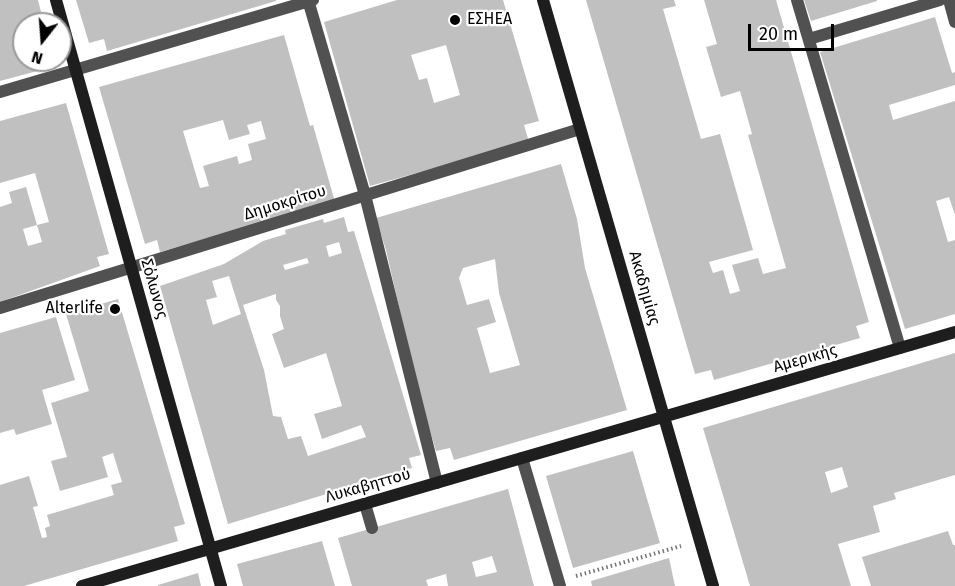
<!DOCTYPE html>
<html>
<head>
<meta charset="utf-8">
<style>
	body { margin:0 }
	#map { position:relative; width:955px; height:586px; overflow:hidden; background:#fff; font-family:"Fira Sans",sans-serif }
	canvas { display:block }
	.north { position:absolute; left:12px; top:12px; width:60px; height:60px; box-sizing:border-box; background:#fff; border:2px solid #999; border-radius:50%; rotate:197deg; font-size:16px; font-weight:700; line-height:24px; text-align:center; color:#000 }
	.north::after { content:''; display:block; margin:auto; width:21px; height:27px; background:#000; clip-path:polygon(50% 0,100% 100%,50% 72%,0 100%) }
	.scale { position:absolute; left:748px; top:24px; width:86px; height:27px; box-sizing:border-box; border:3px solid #000; border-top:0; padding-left:8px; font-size:18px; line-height:21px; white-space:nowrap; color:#000; -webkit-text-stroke:4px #fff; paint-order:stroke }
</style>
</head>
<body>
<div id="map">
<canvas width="955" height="586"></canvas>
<div class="north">N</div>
<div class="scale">20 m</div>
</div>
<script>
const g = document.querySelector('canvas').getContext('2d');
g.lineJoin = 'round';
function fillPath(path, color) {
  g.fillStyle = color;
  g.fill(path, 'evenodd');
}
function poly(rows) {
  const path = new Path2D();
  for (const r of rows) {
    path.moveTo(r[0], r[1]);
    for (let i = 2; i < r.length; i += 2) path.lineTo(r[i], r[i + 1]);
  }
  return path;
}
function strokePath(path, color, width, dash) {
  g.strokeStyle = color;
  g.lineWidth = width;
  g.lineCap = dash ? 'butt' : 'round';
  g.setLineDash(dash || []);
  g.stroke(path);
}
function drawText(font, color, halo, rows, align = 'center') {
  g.font = font + ' "Fira Sans",sans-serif';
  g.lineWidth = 4.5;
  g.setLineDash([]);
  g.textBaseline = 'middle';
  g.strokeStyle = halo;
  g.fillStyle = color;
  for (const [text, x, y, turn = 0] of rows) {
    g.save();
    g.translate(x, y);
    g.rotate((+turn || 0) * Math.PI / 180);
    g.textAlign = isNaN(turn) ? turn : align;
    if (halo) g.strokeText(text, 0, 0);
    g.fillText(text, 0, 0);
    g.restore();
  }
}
fillPath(poly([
	[0,0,38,0,44,24,24,24,24,60,38,60,41,70,0,81],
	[76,0,276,0,276,1,107,51,104,39,89,43],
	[397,0,503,0,539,121,524,125,529,142,370,186,324,22],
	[446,45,460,95,434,103,427,78,419,80,411,55],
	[586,0,674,0,676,6,663,9,701,139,720,134,753,250,709,262,713,273,723,270,730,294,740,291,732,265,758,258,763,274,786,268,748,135,752,134,740,91,721,97,706,47,717,44,704,0,776,0,869,322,856,326,860,338,714,380,711,370,695,374],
	[804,0,877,0,877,1,811,21],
	[935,17,952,73,955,72,955,85,889,105,893,120,955,101,955,215,949,197,936,201,948,242,955,240,955,314,905,329,820,52],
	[284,35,310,126,313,125,335,202,160,252,157,240,145,244,99,87],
	[223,120,229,140,250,134,247,125,261,121,266,139,248,144,252,160,239,164,237,156,203,166,209,186,200,188,183,131],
	[66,103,109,254,97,257,100,266,0,302,0,207,12,203,9,192,26,187,37,225,23,229,28,246,42,242,37,225,49,222,35,173,0,183,0,121],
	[561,164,577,219,585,268,627,410,454,460,450,448,436,451,419,394,386,250,376,218],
	[495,259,499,293,520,365,490,373,477,328,496,322,489,299,467,305,459,278,463,268],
	[344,217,348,232,354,231,421,455,409,458,412,468,228,524,160,286,224,264,263,241,286,234,285,230,323,219,324,223],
	[339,242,342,253,329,257,326,246],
	[307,258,309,263,285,270,283,265],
	[229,276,241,314,213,325,206,300,217,297,212,281],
	[276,294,276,300,280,306,280,316,284,329,272,334,284,368,326,353,342,406,314,414,322,439,361,425,366,437,308,456,301,436,288,439,281,417,273,416,264,370,243,305],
	[118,299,185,524,174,527,178,541,24,586,0,586,0,485,29,476,38,506,33,507,42,538,47,537,45,528,50,526,47,515,114,495,111,485,122,482,113,453,102,457,108,477,60,491,51,461,67,457,51,403,89,391,66,314],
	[56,317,75,380,42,390,52,424,16,435,14,429,0,433,0,333],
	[955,353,955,475,894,493,896,499,873,506,880,532,838,544,851,586,750,586,703,428],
	[842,467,848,487,831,493,825,472],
	[633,451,660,543,573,568,546,476],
	[508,489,534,586,448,586,446,574,426,580,428,586,352,586,338,538],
	[492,556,497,572,476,577,472,562],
	[948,531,953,545,955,545,955,586,871,586,862,557],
	[322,541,335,586,243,586,237,564],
	[669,558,675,586,592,586,591,581],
	[198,573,201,586,158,586,158,585]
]), '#c0c0c0');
strokePath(poly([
	[576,576,681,546]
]), '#737373', 4, [1.5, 3]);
strokePath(poly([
	[522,458,560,586],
	[365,504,372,528]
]), '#515151', 12);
strokePath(poly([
	[308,0,365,195,437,483],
	[797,0,900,348],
	[949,0,955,22],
	[809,39,940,0],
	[0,92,313,0],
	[0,308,580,129]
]), '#515151', 12);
strokePath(poly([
	[56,0,221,586],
	[543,0,713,586],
	[82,586,955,332]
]), '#1e1e1e', 12);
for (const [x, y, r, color] of [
	[455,20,6,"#000"],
	[115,309,6,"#000"]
]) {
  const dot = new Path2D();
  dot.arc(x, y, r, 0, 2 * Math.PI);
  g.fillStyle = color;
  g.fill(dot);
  strokePath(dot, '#fff', 2);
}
drawText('16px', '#000', '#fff', [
	["ΕΣΗΕΑ",467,20],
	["Alterlife",103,309,"right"]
], 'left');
drawText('16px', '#000', '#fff', [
	["Δημοκρίτου",285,203,-17],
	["Ακαδημίας",644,288,74],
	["Σόλωνος",154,289,74],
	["Αμερικής",805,359,-16],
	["Λυκαβηττού",368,486,-16]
]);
</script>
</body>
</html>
